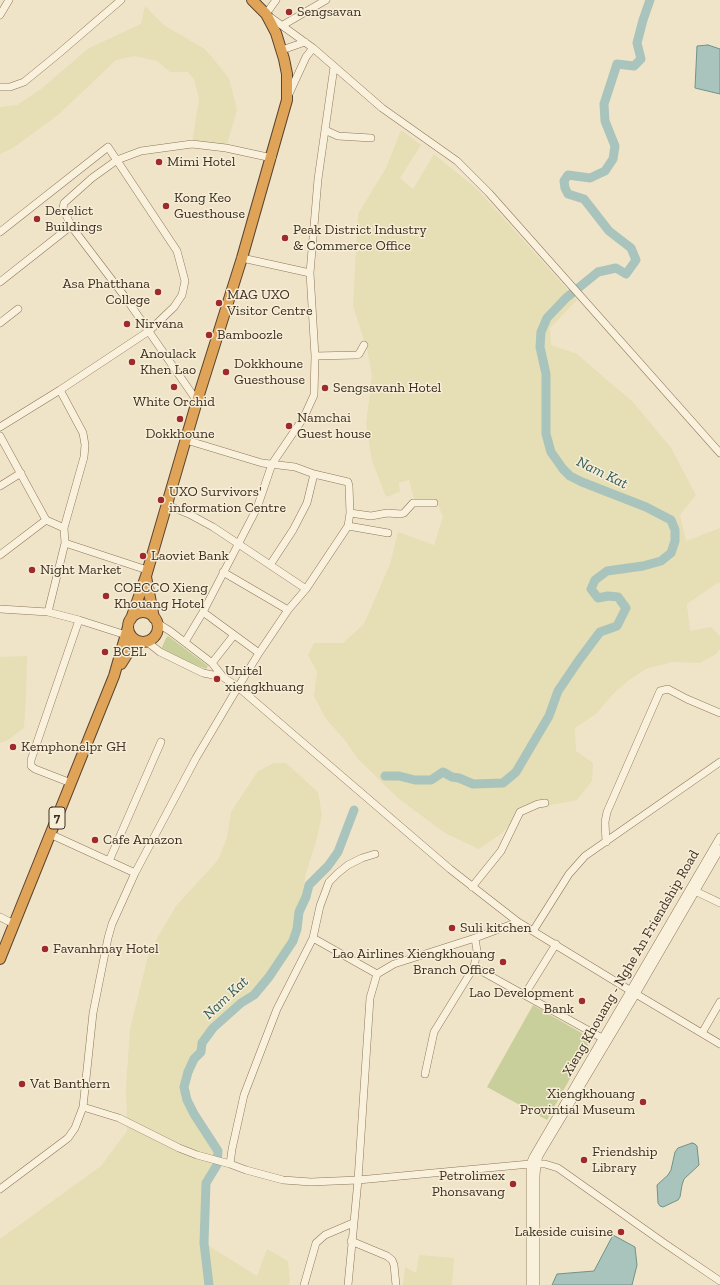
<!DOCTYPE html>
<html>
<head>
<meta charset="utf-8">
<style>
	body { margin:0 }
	canvas { display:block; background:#f0e4c8 }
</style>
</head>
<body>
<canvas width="720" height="1285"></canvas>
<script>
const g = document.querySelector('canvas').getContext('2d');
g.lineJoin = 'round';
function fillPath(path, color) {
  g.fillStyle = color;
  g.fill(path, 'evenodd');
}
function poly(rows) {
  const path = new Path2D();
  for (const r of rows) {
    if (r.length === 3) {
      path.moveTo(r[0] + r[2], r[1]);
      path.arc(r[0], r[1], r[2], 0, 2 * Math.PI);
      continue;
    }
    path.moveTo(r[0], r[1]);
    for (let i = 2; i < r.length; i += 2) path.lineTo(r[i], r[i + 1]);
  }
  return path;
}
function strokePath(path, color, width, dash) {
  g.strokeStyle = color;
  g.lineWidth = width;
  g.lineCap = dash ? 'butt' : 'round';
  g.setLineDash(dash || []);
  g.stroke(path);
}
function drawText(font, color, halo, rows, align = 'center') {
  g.font = font + ' "Zilla Slab",serif';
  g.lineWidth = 3;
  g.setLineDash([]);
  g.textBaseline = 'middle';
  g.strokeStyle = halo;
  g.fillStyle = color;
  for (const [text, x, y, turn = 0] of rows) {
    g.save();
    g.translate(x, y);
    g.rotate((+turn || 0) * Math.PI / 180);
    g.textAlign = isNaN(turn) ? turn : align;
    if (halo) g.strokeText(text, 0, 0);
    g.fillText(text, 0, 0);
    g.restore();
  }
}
fillPath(poly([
	[145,6,165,26,205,49,229,78,237,110,226,148,192,144,199,99,194,79,188,72,170,72,157,61,135,56,116,60,58,115,13,148,0,154,0,107,17,105,41,89,89,48,141,24],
	[401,130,421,145,400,178,413,189,434,154,478,190,577,300,550,328,551,345,577,354,607,380,633,402,671,448,696,495,680,515,686,541,720,528,720,583,716,584,687,604,690,631,711,627,720,636,720,649,716,654,700,663,672,662,646,669,629,680,614,693,596,714,575,728,576,751,593,763,592,781,577,800,551,805,520,814,501,834,479,849,445,833,399,799,358,759,344,739,326,719,314,696,317,672,308,655,314,643,343,643,364,624,390,564,398,532,434,545,443,517,437,501,414,499,409,480,399,483,400,492,386,497,372,461,366,424,372,376,367,349,353,306,358,214,386,168],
	[27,656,26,697,24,728,8,740,0,743,0,657],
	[274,763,286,763,318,792,322,815,316,842,306,873,296,931,293,941,269,977,254,995,241,1003,213,1028,202,1043,201,1052,194,1059,188,1072,184,1087,187,1100,194,1114,218,1151,217,1165,206,1183,204,1243,257,1276,267,1249,288,1261,290,1281,289,1285,0,1285,0,1239,101,1166,127,1131,126,1087,130,1029,149,952,176,906,218,860,227,838,231,812,258,771],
	[419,1255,454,1258,452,1285,403,1285,405,1267,416,1273]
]), '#e6deb5');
fillPath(poly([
	[168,636,208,666,206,669,164,652,162,650,162,647,166,638],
	[533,1005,592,1039,547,1120,487,1087]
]), '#c9cf9b');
const water = poly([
	[708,45,720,49,720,94,695,88,697,46,708,45],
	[692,1143,695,1144,697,1146,699,1165,684,1179,682,1185,680,1197,678,1200,663,1207,660,1206,658,1203,657,1185,668,1175,671,1170,675,1152,678,1148,692,1143],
	[613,1235,635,1247,637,1265,632,1285,552,1285,557,1274,594,1271,613,1235]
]);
fillPath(water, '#a9c4bc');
strokePath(water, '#6f938a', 1);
strokePath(poly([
	[385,776,399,776,415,780,431,780,443,772,452,777,459,778,473,784,503,783,516,772,549,716,558,691,579,660,600,632,617,626,626,608,618,597,608,596,598,598,591,589,595,580,607,571,643,566,661,561,671,553,675,541,675,530,671,520,646,507,582,482,570,476,563,469,551,452,546,434,546,374,540,347,541,332,547,318,566,298,598,272,616,268,626,274,636,260,631,248,609,231,584,199,568,194,565,188,564,181,568,175,590,178,605,171,613,159,615,146,605,121,604,104,617,64,634,66,641,59,637,43,643,20,650,0],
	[209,1285,204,1243,206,1183,217,1165,218,1151,194,1114,187,1100,184,1087,188,1072,194,1059,201,1052,202,1043,213,1028,241,1003,254,995,269,977,293,941,297,929,299,912,306,897,309,885,328,866,338,852,354,810]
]), '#a9c4bc', 9);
const minor = poly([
	[276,0,266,14,313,48,382,108,457,161,489,193,720,453],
	[0,15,9,0],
	[283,25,326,0],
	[282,50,305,42],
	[0,87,10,87,24,82,57,55,121,0],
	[288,96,306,57,313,48],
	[325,130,338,136,371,138],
	[0,232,108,147,177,251,185,281,182,295,174,307,149,331,60,390,0,427],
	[242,258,310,273],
	[0,282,71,226],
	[0,323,18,309],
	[315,356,357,355,359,354,364,345],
	[197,401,125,297,71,226,63,208,64,203,92,178,117,160,141,151,192,144,226,148,272,158],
	[0,436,46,520,64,528],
	[0,486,21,473],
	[167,505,189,514,213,527,306,589],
	[350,513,371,516,387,513,401,514,404,513,413,503,434,503],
	[348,526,388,533],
	[65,543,147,570],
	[0,555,46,520],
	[270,565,293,530,307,503,314,474],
	[223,572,288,610],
	[0,609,48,612,79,620,126,635],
	[48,612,65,543,64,528,84,457,85,445,83,433,60,390],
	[203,612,259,653],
	[157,623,170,631,212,663,223,677,238,687,450,869,482,894,518,922,636,994,720,1044],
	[146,641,160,652,203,673,223,677],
	[185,642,203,612,257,508,272,464,304,417,314,395,315,356,310,273,318,179,334,67],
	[212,663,234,635],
	[71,783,35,769,31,766,31,760,79,620],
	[50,834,135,873],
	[606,842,605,822,607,812,660,691,668,689,687,699,720,713],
	[375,854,362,858,348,865,338,873,329,882,320,906,313,938,277,1009,244,1095,232,1149,230,1164,246,1170,283,1180,311,1182,358,1180,530,1164,545,1164,558,1168,664,1243,720,1281],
	[109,861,161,742],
	[472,887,501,851,520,812,538,804,545,803],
	[695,891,720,903],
	[0,917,14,924],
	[533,931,569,874,585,856,720,762],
	[313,938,377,974],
	[474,967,602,1038],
	[525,994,556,944],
	[702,1033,720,1002],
	[425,1074,434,1032,474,967,477,951,475,938],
	[83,1107,119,1118,179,1148,197,1155,230,1164],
	[0,1189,68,1138,75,1128,83,1107,93,1013,108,938,112,924,135,873,196,758,238,687,259,653,288,610,306,589,348,526,350,513,349,486,348,482,314,474,295,467,262,463,186,440],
	[351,1241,387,1256,392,1260,394,1265,396,1285],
	[304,1285,316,1243,325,1235,353,1223],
	[348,1285,358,1180,370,998,377,974,394,964,475,938,518,922],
	[530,1285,530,1164,533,1157,720,837],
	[536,1285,536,1176,537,1163,539,1156,636,994,720,849]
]);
const highway = poly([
	[146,577,154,618],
	[143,627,15],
	[131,619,146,576,197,401,242,258,287,100,287,74,284,59,276,33,266,14,252,0],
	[121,664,136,640],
	[0,959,114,676,128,627]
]);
strokePath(minor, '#8d765c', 8);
strokePath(highway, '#5b4430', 12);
strokePath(minor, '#faf1dc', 7);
strokePath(highway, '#e0a458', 10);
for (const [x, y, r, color] of [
	[289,12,4,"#9e2a2b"],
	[159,162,4,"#9e2a2b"],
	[166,206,4,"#9e2a2b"],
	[37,219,4,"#9e2a2b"],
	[285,238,4,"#9e2a2b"],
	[158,292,4,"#9e2a2b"],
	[219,303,4,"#9e2a2b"],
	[127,324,4,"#9e2a2b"],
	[209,335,4,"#9e2a2b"],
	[132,362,4,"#9e2a2b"],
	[226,372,4,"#9e2a2b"],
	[174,387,4,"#9e2a2b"],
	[325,388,4,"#9e2a2b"],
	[180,419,4,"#9e2a2b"],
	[289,426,4,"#9e2a2b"],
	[161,500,4,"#9e2a2b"],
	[143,556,4,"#9e2a2b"],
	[32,570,4,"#9e2a2b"],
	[106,596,4,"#9e2a2b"],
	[105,652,4,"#9e2a2b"],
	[217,679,4,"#9e2a2b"],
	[13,747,4,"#9e2a2b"],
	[95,840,4,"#9e2a2b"],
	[452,928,4,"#9e2a2b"],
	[45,949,4,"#9e2a2b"],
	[503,962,4,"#9e2a2b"],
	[582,1001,4,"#9e2a2b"],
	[22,1084,4,"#9e2a2b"],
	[643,1102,4,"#9e2a2b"],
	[584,1160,4,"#9e2a2b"],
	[513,1184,4,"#9e2a2b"],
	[621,1232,4,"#9e2a2b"]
]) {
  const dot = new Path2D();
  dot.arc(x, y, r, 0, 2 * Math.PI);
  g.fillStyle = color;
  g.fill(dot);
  strokePath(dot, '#f7eed8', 1.5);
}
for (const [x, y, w] of [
	[57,818,16]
]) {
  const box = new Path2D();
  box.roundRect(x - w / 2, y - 11, w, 22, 3);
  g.fillStyle = '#f7eed8';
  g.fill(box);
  strokePath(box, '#3d2e20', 1);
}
drawText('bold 13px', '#3d2e20', null, [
	["7",57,818]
]);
drawText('14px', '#3d2e20', '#f7eed8', [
	["Sengsavan",297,12],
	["Mimi Hotel",167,162],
	["Kong Keo",174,198],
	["Guesthouse",174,214],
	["Derelict",45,211],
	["Buildings",45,227],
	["Peak District Industry",293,230],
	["& Commerce Office",293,246],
	["Asa Phatthana",150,284,"right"],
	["College",150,300,"right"],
	["MAG UXO",227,295],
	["Visitor Centre",227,311],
	["Nirvana",135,324],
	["Bamboozle",217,335],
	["Anoulack",140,354],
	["Khen Lao",140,370],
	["Dokkhoune",234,364],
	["Guesthouse",234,380],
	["Sengsavanh Hotel",333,388],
	["White Orchid",174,402,"center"],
	["Namchai",297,418],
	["Guest house",297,434],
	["Dokkhoune",180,434,"center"],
	["UXO Survivors'",169,492],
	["information Centre",169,508],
	["Laoviet Bank",151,556],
	["Night Market",40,570],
	["COECCO Xieng",114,588],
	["Khouang Hotel",114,604],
	["BCEL",113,652],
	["Unitel",225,671],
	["xiengkhuang",225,687],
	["Kemphonelpr GH",21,747],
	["Cafe Amazon",103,840],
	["Suli kitchen",460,928],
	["Favanhmay Hotel",53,949],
	["Lao Airlines Xiengkhouang",495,954,"right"],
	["Branch Office",495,970,"right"],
	["Lao Development",574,993,"right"],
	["Bank",574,1009,"right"],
	["Vat Banthern",30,1084],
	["Xiengkhouang",635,1094,"right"],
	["Provintial Museum",635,1110,"right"],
	["Friendship",592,1152],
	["Library",592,1168],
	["Petrolimex",505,1176,"right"],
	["Phonsavang",505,1192,"right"],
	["Lakeside cuisine",613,1232,"right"]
], 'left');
drawText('14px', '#3d2e20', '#f7eed8', [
	["Xieng Khouang - Nghe An Friendship Road",631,963,-60]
]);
drawText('italic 15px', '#2f5d5a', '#f7eed8', [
	["Nam Kat",602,473,26],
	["Nam Kat",226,998,-43]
]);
</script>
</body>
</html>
